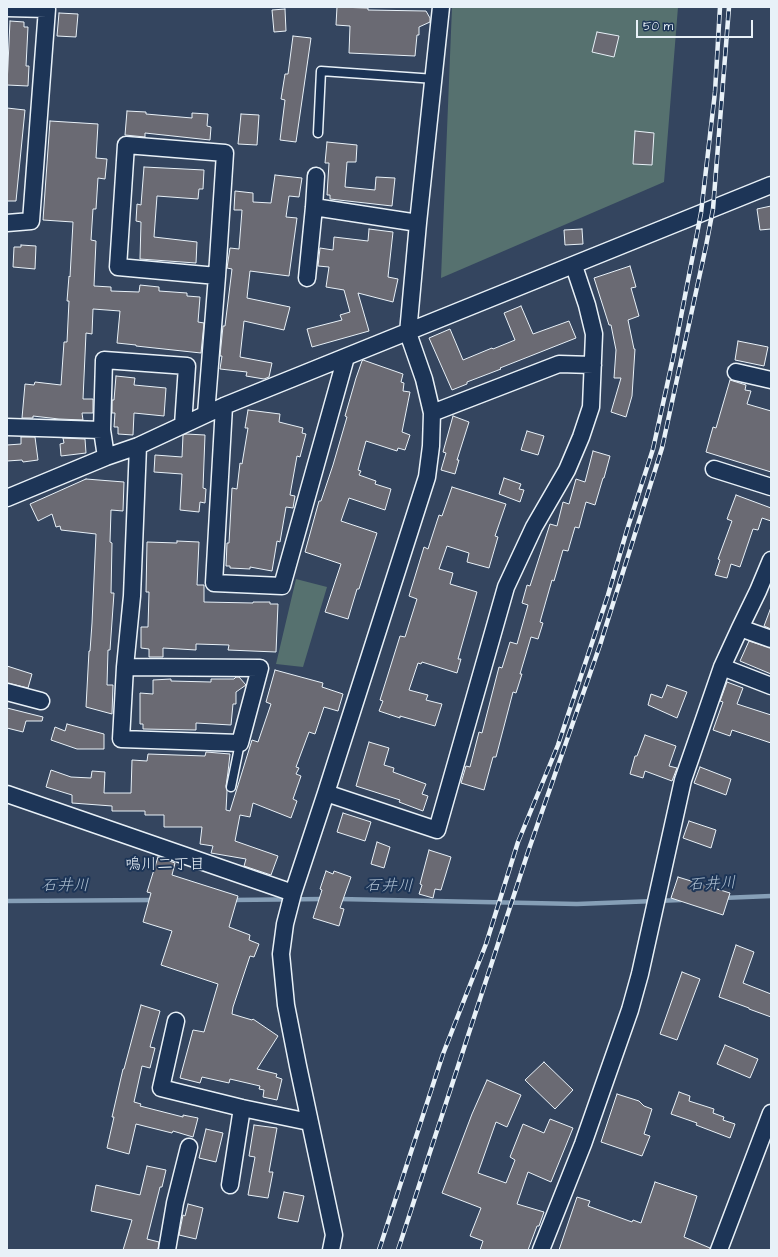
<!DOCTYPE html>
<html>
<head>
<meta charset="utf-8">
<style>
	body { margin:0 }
	#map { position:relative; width:778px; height:1257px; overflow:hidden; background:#34455f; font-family:"Architects Daughter",sans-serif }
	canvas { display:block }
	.frame { position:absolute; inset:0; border:8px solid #e8f1f8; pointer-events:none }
	.scale { position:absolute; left:636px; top:20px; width:117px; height:18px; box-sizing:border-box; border:2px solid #e8f1f8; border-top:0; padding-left:5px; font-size:12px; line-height:14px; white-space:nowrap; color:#e8f1f8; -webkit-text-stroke:3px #1d3557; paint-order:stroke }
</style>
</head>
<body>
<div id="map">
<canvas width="778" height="1257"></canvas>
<div class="frame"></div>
<div class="scale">50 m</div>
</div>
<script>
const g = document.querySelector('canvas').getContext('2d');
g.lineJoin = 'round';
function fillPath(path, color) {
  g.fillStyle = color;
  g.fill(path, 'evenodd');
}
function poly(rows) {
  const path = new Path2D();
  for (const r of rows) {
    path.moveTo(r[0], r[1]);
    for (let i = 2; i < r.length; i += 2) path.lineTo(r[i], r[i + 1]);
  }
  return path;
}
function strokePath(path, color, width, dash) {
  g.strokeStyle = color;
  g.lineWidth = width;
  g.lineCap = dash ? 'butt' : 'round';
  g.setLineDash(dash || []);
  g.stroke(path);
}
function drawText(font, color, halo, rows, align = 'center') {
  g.font = font + ' "Architects Daughter","Klee One",sans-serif';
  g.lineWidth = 4;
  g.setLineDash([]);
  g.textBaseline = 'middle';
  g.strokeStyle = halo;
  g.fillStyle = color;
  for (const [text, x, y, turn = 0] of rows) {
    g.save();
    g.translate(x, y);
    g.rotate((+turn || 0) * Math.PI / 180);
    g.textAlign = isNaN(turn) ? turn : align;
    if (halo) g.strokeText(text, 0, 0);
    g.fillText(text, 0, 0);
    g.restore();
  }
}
fillPath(poly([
	[452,7,678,7,664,182,441,278],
	[296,579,327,587,303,667,276,664]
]), '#56716f');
strokePath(poly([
	[722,898,771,896],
	[339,899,577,904,681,900],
	[231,900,325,899],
	[7,901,155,900]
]), '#869fb7', 4.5);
const building = poly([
	[337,7,368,8,368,10,426,11,430,18,430,22,419,27,419,35,417,35,415,56,349,53,350,26,336,25,337,7],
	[285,9,286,31,274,32,272,10,285,9],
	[59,13,78,14,76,37,57,36,59,13],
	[10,21,24,22,24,27,28,27,26,66,29,66,28,86,7,85,10,21],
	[597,32,619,36,614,57,592,52,597,32],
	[293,36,311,38,296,142,280,140,285,100,281,99,285,74,288,74,293,36],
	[7,108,25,110,16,201,7,201,7,108],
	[127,111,146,112,146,114,192,118,192,113,208,114,207,126,211,127,210,140,145,133,145,137,125,135,127,111],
	[241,114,259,115,257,145,238,144,241,114],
	[50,121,98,124,96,158,107,159,105,179,98,178,96,209,93,209,91,240,96,241,94,286,111,287,111,291,139,292,140,285,159,287,159,291,187,293,187,296,200,297,198,322,204,323,201,353,136,346,136,345,117,343,120,311,93,309,92,334,86,333,83,399,93,399,93,413,82,413,83,420,59,419,33,416,33,418,22,418,25,384,34,385,35,382,61,385,64,342,67,342,69,301,67,301,69,276,70,277,73,222,43,220,50,121],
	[635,131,654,133,652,165,633,164,635,131],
	[327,142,357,145,356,162,347,162,345,187,375,190,376,177,395,178,392,206,330,199,330,195,327,195,329,163,325,163,327,142],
	[144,167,204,170,203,189,199,189,198,199,157,196,154,237,197,242,196,263,140,259,141,222,136,221,137,204,141,205,144,167],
	[275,175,302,178,299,197,289,196,286,217,297,218,289,276,250,271,247,298,290,307,284,330,244,321,240,357,272,363,269,377,264,379,246,376,247,372,220,369,222,356,220,356,223,326,225,326,232,269,227,268,230,248,239,249,242,210,234,210,235,191,253,193,253,202,271,203,275,175],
	[771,206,771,229,760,230,757,209,771,206],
	[369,229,393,232,388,277,398,279,393,302,358,293,369,331,312,347,307,329,342,320,340,315,350,312,344,290,326,287,329,267,318,266,320,248,333,250,334,237,368,241,369,229],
	[582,229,583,244,565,245,564,230,582,229],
	[21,245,36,246,35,269,13,267,14,247,21,247,21,245],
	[630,266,636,287,631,288,639,316,628,320,634,349,635,349,632,396,626,417,611,412,621,378,614,378,616,350,611,325,609,325,594,278,630,266],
	[521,306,533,334,569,321,576,338,500,368,501,369,467,382,467,384,452,390,429,338,450,329,463,360,492,348,493,349,515,340,504,313,521,306],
	[738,341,768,347,764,366,735,360,738,341],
	[363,360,403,374,401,382,404,383,403,391,410,392,402,432,410,435,405,450,398,448,397,451,366,441,358,470,361,471,359,475,376,481,375,484,391,489,385,510,349,498,341,521,377,533,359,589,357,589,348,619,325,612,341,564,305,552,319,501,321,501,333,465,347,417,345,416,356,378,362,361,363,360],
	[116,376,135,378,134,385,166,388,164,416,134,413,133,435,118,434,118,427,114,427,115,413,112,413,112,400,114,400,116,376],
	[730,380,746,385,745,390,751,391,747,404,771,411,771,472,706,452,713,427,716,428,730,380],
	[248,410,280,414,279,422,303,428,302,433,306,434,300,457,297,456,290,495,295,496,293,508,286,507,280,542,277,541,272,571,250,567,250,569,230,568,230,566,226,566,227,543,229,543,232,488,237,489,240,463,242,464,248,428,245,428,248,410],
	[453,416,469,422,457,460,459,460,455,474,441,470,446,453,443,452,453,416],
	[527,431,544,436,538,455,521,450,527,431],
	[186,434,205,435,203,488,206,489,205,503,200,502,199,512,180,510,182,474,154,472,155,455,182,457,183,435,186,434],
	[21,437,35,437,38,460,23,462,22,460,7,461,7,445,21,444,21,437],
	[63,438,85,439,86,453,61,456,60,444,64,443,63,438],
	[593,451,610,456,604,478,603,478,595,505,586,502,579,528,575,527,568,551,563,550,554,581,552,580,540,622,543,623,538,639,531,637,520,674,522,674,516,693,513,692,496,757,493,757,484,790,461,783,466,766,470,767,479,732,482,733,499,667,502,668,510,642,517,644,528,605,522,603,527,585,530,586,550,524,557,526,563,502,569,504,576,479,585,482,593,451],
	[504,478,521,484,519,489,524,490,520,502,499,494,504,478],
	[86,479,124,482,123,511,111,510,110,542,112,543,111,593,114,593,110,650,108,650,107,685,113,685,112,714,86,707,89,651,90,651,92,623,96,534,61,530,60,526,56,527,52,514,38,521,30,504,86,479],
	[452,487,506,504,495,536,498,537,489,568,467,562,469,553,447,546,439,569,453,573,450,584,477,592,458,659,461,659,457,673,422,662,421,664,418,663,409,690,428,695,426,700,442,704,435,726,400,716,400,718,379,711,383,701,380,700,400,636,405,637,417,599,409,596,424,547,428,549,439,515,442,516,452,487],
	[736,495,771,508,771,521,762,518,758,530,753,529,740,567,731,564,727,578,715,575,720,560,718,559,732,521,727,519,736,495],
	[177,541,199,542,197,585,204,585,204,602,253,603,253,602,270,602,270,604,278,604,276,652,228,650,229,645,196,644,196,650,163,648,163,657,149,657,149,649,141,648,141,627,148,627,149,592,146,592,147,542,177,543,177,541],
	[770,610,771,611,771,629,764,626,770,610],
	[749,641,771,648,771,674,740,661,749,641],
	[7,666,32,674,28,688,7,683,7,666],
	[275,670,323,683,322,687,343,694,338,711,324,707,315,734,309,732,296,767,299,768,296,774,301,776,293,799,297,801,291,818,253,803,250,817,240,815,235,841,278,856,271,875,244,866,246,859,211,853,213,846,200,844,202,827,164,827,164,815,145,815,145,811,112,811,112,806,72,803,72,795,46,787,51,770,71,777,91,778,92,771,105,772,104,793,131,793,132,760,147,761,148,754,205,756,206,752,230,754,228,772,226,786,227,791,226,810,230,811,252,740,258,742,271,704,266,702,275,670],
	[236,677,239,677,246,685,236,692,236,704,233,704,231,725,196,723,196,730,143,729,143,724,140,724,140,693,153,694,153,680,171,679,171,681,211,682,211,679,234,679,236,677],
	[727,682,743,688,737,704,771,715,771,743,732,730,730,736,713,730,723,702,720,701,727,682],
	[667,685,687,692,677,718,648,705,651,694,662,698,667,685],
	[7,708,43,717,42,721,26,721,23,732,7,728,7,708],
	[67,724,104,734,104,749,77,749,51,740,55,727,65,731,67,724],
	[645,735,676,746,669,766,677,768,672,781,645,771,643,778,630,774,635,756,637,756,645,735],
	[369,742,389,748,384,765,394,768,393,772,426,784,422,794,428,796,423,811,399,802,400,800,356,786,369,742],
	[700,767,731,779,726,795,694,783,700,767],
	[343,813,371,822,365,841,337,832,343,813],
	[689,821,716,830,711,848,683,838,689,821],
	[377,842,390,847,384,868,371,864,377,842],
	[429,850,451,857,441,890,435,889,433,898,419,894,422,885,420,884,429,850],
	[158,857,175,863,172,875,238,896,229,927,250,935,249,940,259,944,254,957,250,956,233,1007,232,1014,252,1020,253,1019,278,1036,257,1069,277,1074,276,1077,282,1079,277,1100,263,1097,264,1090,259,1089,260,1086,230,1079,229,1083,202,1077,200,1083,180,1078,193,1030,204,1032,218,984,161,965,172,931,143,922,151,893,147,892,158,857],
	[326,871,333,874,334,871,351,877,340,908,344,909,339,926,313,918,322,890,320,889,326,871],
	[678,877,730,893,723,915,671,898,678,877],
	[736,945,754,952,743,983,771,994,771,1017,749,1009,749,1008,719,997,736,945],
	[682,972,700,979,677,1040,660,1034,682,972],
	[141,1005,160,1011,150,1047,155,1048,150,1068,142,1066,134,1102,141,1104,140,1106,183,1117,183,1115,198,1118,193,1137,173,1131,172,1133,136,1124,129,1154,107,1148,114,1117,112,1117,123,1069,124,1069,141,1005],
	[725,1045,758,1059,750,1078,717,1064,725,1045],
	[544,1062,573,1090,555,1109,525,1080,544,1062],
	[487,1080,521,1095,507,1127,496,1122,478,1173,506,1183,515,1160,510,1157,523,1124,544,1133,550,1119,573,1128,551,1182,528,1172,517,1204,544,1212,539,1226,537,1226,528,1250,480,1250,483,1241,470,1236,481,1208,442,1193,472,1114,487,1080],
	[679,1092,690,1096,689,1101,714,1109,713,1113,724,1117,723,1120,735,1124,730,1138,696,1125,697,1123,671,1114,679,1092],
	[617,1094,639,1101,644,1106,652,1109,644,1134,650,1136,642,1156,601,1142,617,1094],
	[254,1125,277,1128,269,1172,273,1172,268,1198,248,1195,255,1157,249,1156,254,1125],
	[206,1129,223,1133,216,1162,199,1158,206,1129],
	[147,1166,166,1170,162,1187,160,1187,147,1239,159,1242,158,1250,123,1250,132,1220,91,1211,96,1185,140,1195,147,1166],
	[655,1182,697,1196,684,1237,710,1248,710,1250,559,1250,577,1197,590,1201,588,1206,632,1222,633,1220,641,1223,655,1182],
	[284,1192,304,1196,298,1222,278,1218,284,1192],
	[188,1204,203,1208,196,1239,179,1235,183,1215,185,1216,188,1204]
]);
fillPath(building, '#6a6a73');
strokePath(building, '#e8f1f8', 1);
const service = poly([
	[318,133,321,71,435,79],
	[231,787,240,743]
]);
const minor = poly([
	[7,8,47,9,31,221,7,223],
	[314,207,418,223],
	[307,278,314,207,316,176],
	[736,372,771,380],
	[224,406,214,583,282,586,346,357],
	[432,413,559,364,593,365],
	[206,414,217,276,225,153,126,145,118,267,217,276],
	[7,427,102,430],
	[106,457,102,430,104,360,187,366,183,425],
	[714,469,771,487],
	[7,498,106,457,138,446,224,406,771,185],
	[740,628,771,639],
	[125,667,260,668,240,743,121,739,125,667,132,596,138,446],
	[722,667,771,686],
	[7,692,41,701],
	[326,793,437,830,506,587,534,527,567,470,581,437,591,407,594,334,587,305,574,266],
	[7,794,293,893],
	[176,1021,161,1088,242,1108,309,1122],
	[230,1185,242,1108],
	[167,1250,175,1203,189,1147],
	[331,1250,334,1235,298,1066,286,1005,281,954,285,924,293,893,326,793,427,477,431,446,432,413,424,379,408,333,418,223,441,7],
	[541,1250,583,1144,630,1010,640,974,683,780,722,667,740,628,758,591,771,560],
	[719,1250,771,1113]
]);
strokePath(service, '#e8f1f8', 11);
strokePath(minor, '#e8f1f8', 19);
strokePath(service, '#1d3557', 8);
strokePath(minor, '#1d3557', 16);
const rail = poly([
	[379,1250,443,1054,486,944,518,842,558,745,608,595,627,530,653,449,673,358,701,213,715,92,720,7],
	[398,1250,529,849,600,645,662,448,706,246,713,209,729,7]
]);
strokePath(rail, '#e8f1f8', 4.5);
strokePath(rail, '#1d3557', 3, [9]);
drawText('16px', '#e8f1f8', '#1d3557', [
	["鳴川二丁目",165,866]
]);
drawText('italic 16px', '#afc1d2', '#1d3557', [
	["石井川",712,885,-3],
	["石井川",65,887],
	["石井川",389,887,1]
]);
</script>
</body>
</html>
